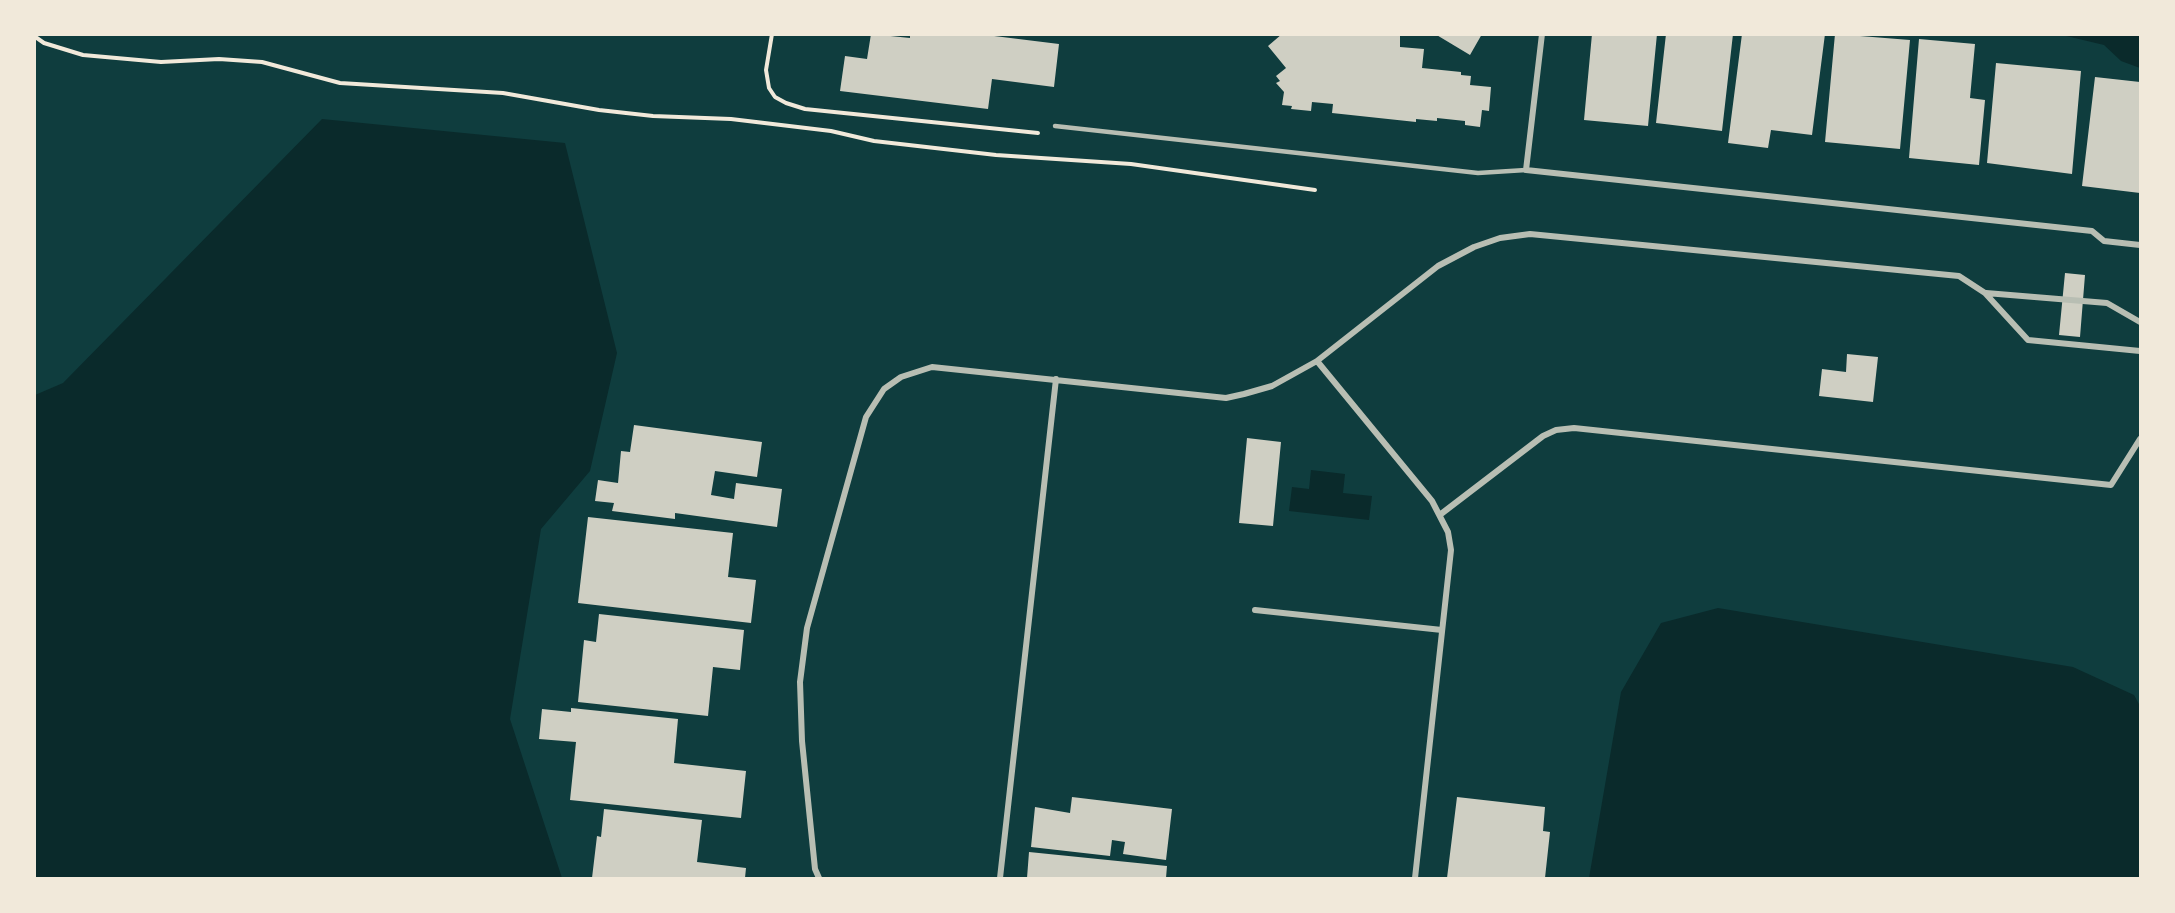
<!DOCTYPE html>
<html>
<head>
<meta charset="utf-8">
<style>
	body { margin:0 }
	#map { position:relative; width:2175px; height:913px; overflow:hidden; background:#0f3d3e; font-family:Lato,sans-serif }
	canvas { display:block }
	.frame { position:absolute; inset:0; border:36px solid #f1e9da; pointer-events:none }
</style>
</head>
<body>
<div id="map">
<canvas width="2175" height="913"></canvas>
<div class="frame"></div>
</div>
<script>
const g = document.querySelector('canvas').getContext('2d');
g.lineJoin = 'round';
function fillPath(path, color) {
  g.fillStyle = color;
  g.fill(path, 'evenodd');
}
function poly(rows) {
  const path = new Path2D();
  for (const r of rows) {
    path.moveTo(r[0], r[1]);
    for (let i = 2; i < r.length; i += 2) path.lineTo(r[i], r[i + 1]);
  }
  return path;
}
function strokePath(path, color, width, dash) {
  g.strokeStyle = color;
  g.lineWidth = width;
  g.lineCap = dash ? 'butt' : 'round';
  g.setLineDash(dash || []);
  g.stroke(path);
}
fillPath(poly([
	[2062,35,2140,35,2140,68,2121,61,2104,45],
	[322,119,565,143,617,353,590,471,541,529,510,719,562,878,35,878,35,395,63,383],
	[1311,470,1345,474,1343,493,1372,496,1369,520,1289,511,1292,487,1309,489],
	[1718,608,2073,667,2134,695,2140,706,2140,878,1589,878,1621,692,1661,623]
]), '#0a2a2b');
fillPath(poly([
	[871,34,910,38,910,34,978,34,1059,44,1054,87,992,79,988,109,840,91,845,56,867,59],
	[1282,34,1400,34,1400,47,1424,49,1422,68,1461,72,1461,75,1471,76,1470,85,1491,87,1489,111,1482,110,1480,127,1465,125,1465,121,1437,118,1437,121,1416,119,1416,122,1332,113,1333,104,1312,102,1311,111,1291,109,1292,106,1282,105,1284,92,1276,83,1280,81,1276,76,1286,68,1268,46],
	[1435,34,1482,34,1470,55],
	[1592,34,1657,34,1648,126,1584,120],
	[1666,34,1733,34,1722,131,1656,123],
	[1742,34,1825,34,1812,135,1771,130,1768,148,1728,143],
	[1835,34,1910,40,1900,149,1825,142],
	[1919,39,1975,44,1970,98,1985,100,1979,165,1909,158],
	[1996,63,2081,71,2072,174,1987,163],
	[2095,77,2140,82,2140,193,2082,186],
	[2065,273,2085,275,2080,337,2059,335],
	[1847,354,1878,357,1873,402,1819,396,1822,369,1846,372],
	[634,425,762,442,757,477,715,471,711,495,734,499,736,483,782,489,777,527,675,513,675,519,612,511,614,503,595,501,598,480,618,483,621,451,630,452],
	[1247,438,1281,442,1273,526,1239,523],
	[588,517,733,533,728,577,756,580,751,623,578,603],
	[599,614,744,630,740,670,713,667,708,716,578,702,584,640,596,642],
	[571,708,678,719,674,763,746,771,741,818,570,800,576,742,539,739,542,709,571,712],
	[1072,797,1172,809,1166,860,1123,854,1125,842,1112,840,1110,856,1031,847,1035,807,1070,813],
	[1457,797,1545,807,1543,831,1550,832,1545,878,1447,878],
	[604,809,702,820,697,862,746,868,745,878,592,878,597,836,601,837],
	[1029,852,1167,866,1166,878,1027,878]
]), '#cfcfc3');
strokePath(poly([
	[772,34,766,70,769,88,775,97,786,103,805,109,1038,133],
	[34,36,44,43,83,55,161,62,219,59,262,62,340,83,503,93,599,110,653,116,731,119,831,131,874,141,996,155,1131,164,1315,190]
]), '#f1e9da', 4);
strokePath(poly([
	[1055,126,1478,173,1526,170]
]), '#b8beb3', 4.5);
strokePath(poly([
	[1542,34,1526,170,2092,231,2104,241,2140,245],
	[1986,293,2107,303,2140,322],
	[1317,361,1432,501,1448,532,1451,550,1415,878],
	[1441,514,1543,436,1556,430,1574,428,2111,485,2140,439],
	[1255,610,1442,630],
	[819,878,815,869,802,741,800,682,807,628,866,417,884,389,901,377,932,367,1226,398,1244,394,1272,386,1317,361,1438,266,1474,247,1500,238,1530,234,1959,276,1985,293,2028,340,2140,351],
	[1000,878,1056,379]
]), '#b8beb3', 6);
</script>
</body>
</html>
